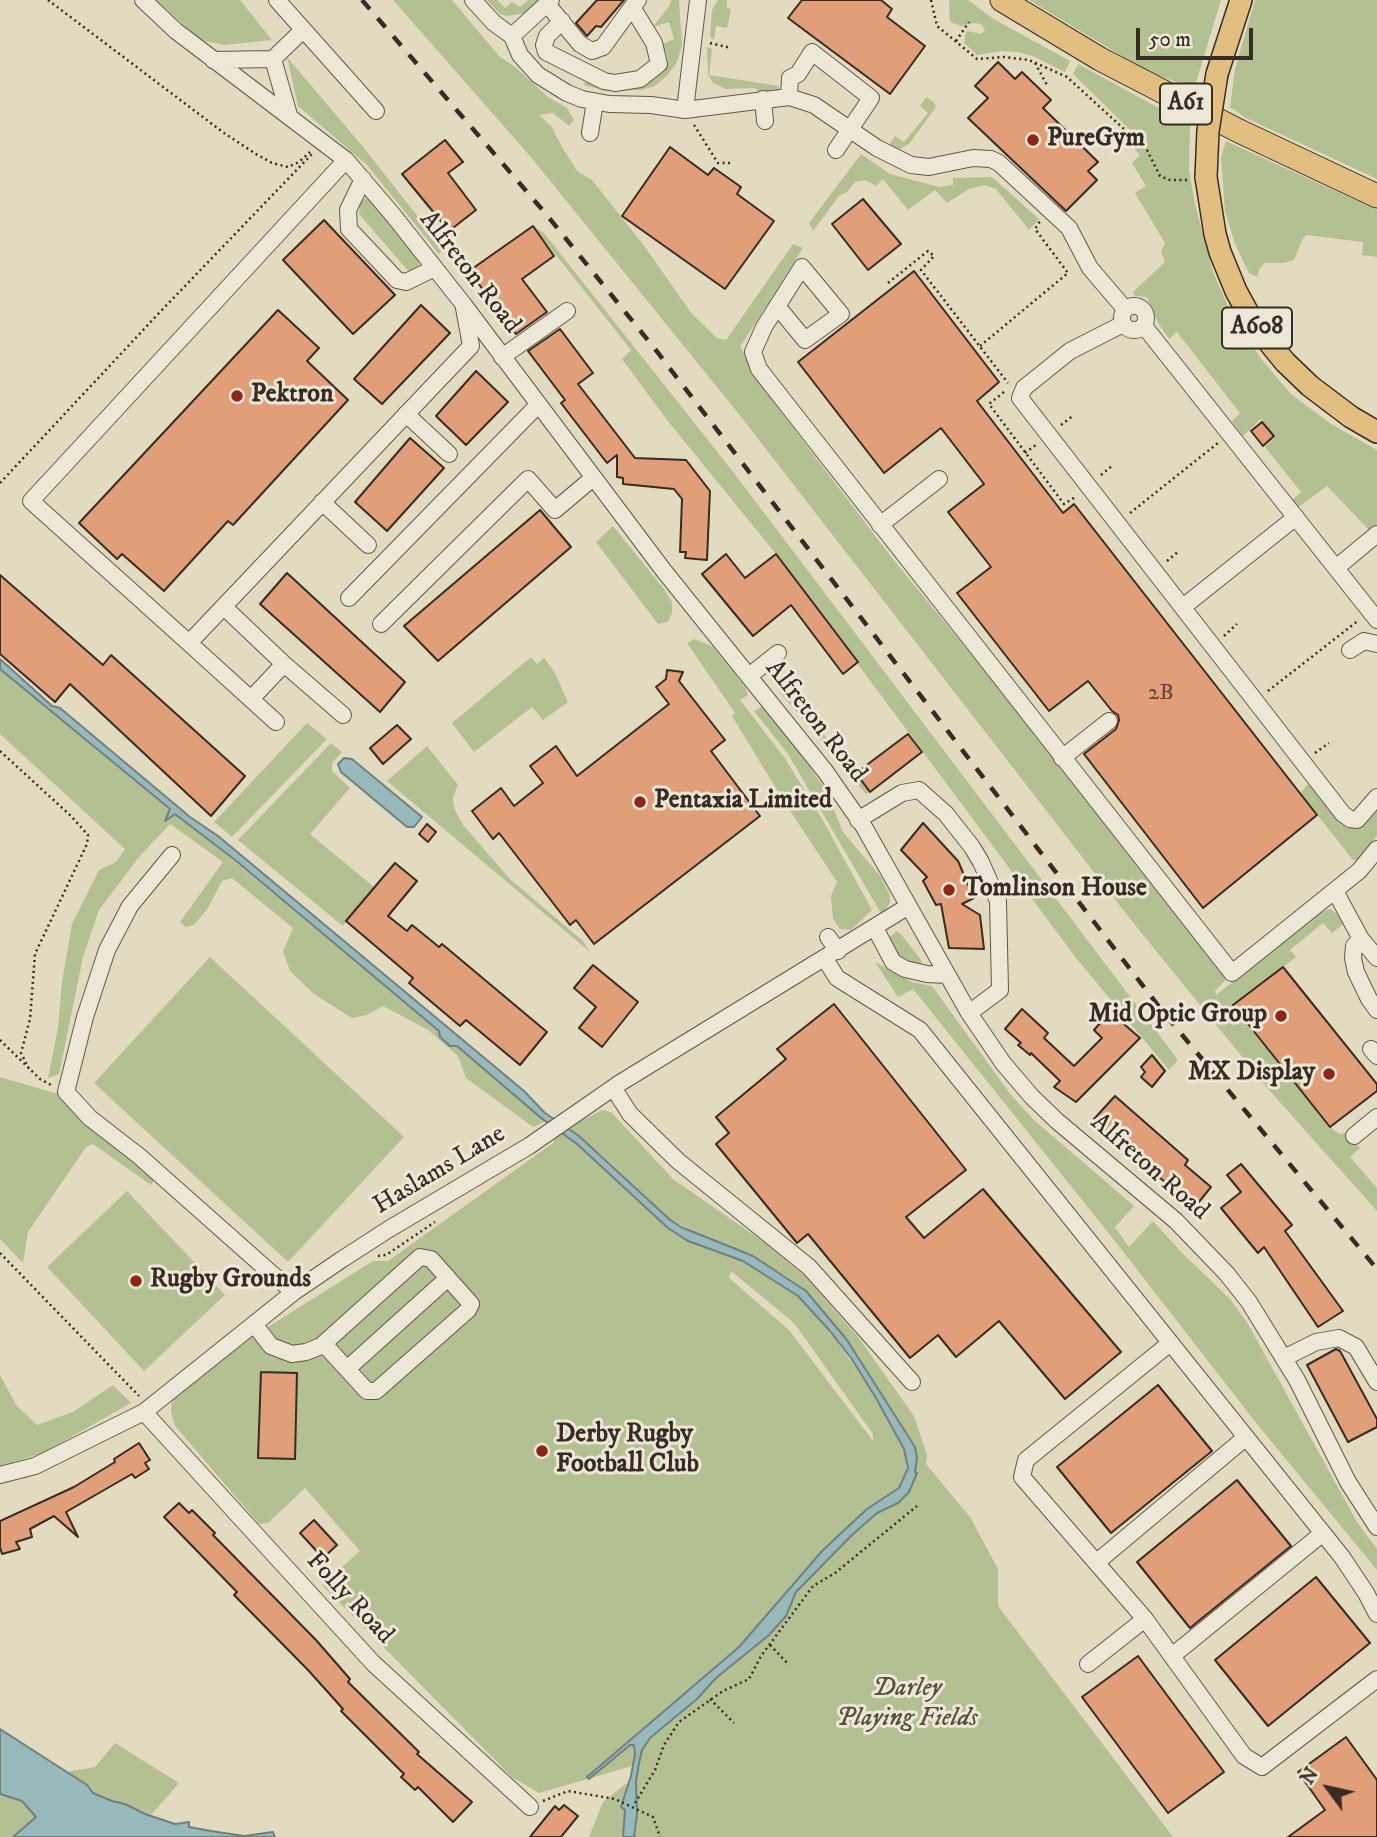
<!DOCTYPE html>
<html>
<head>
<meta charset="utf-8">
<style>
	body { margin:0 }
	#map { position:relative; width:1377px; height:1837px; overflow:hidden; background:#e3dbc0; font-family:"IM FELL DW Pica",serif }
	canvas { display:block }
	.north { position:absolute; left:1293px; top:1753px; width:70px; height:70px; -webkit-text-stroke:5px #ede8d6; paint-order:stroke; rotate:303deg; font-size:19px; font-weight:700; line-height:28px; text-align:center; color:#372b23 }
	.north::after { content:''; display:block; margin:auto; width:24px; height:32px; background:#372b23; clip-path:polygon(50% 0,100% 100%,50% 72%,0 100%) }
	.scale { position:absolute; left:1136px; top:28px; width:117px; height:32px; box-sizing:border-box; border:4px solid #372b23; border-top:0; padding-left:9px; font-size:21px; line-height:24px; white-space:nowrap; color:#372b23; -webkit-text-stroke:5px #ede8d6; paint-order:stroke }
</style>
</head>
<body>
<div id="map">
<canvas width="1377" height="1837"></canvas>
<div class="north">N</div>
<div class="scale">50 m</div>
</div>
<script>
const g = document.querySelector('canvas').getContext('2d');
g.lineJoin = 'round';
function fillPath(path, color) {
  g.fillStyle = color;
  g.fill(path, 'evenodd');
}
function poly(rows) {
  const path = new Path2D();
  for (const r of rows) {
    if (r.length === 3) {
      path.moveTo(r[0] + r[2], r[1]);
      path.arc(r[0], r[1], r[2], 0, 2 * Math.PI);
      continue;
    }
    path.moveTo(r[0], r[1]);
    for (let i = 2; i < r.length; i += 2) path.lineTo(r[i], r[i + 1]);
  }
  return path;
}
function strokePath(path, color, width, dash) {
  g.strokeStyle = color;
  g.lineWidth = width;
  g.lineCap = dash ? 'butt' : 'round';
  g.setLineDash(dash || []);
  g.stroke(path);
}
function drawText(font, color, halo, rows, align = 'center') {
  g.font = font + ' "IM FELL DW Pica",serif';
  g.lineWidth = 6;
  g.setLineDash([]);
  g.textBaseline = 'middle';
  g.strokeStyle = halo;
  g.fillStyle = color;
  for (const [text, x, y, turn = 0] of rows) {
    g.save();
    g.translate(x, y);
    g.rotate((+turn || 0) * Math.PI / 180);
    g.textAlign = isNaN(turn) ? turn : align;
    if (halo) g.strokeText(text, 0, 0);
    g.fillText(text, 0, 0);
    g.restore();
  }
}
fillPath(poly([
	[156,0,240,0,272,40,224,45,201,40],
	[393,0,452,0,499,56,515,67,548,97,567,108,574,120,569,126,553,113,539,115,551,126,563,149,578,172,592,180,645,247,692,314,717,338,726,340,793,244,803,248,740,347,778,408,892,558,1232,973,1215,991,1216,995,1323,911,1330,909,1340,916,1343,924,1332,933,1323,923,1290,950,1296,957,1233,1006,1330,1127,1339,1134,1348,1133,1360,1148,1350,1157,1377,1188,1377,1211,1269,1090,1131,920,738,413,530,156],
	[487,0,497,0,505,8,512,2,520,7,528,0,541,0,526,13,507,16,500,14],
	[671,0,679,0,682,45,677,62,667,76,655,86,641,90,605,91,584,85,587,77,636,83,656,77,666,66,668,59,663,44,674,39,669,22,653,27,670,5],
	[718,0,727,0,727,8,731,9,727,28,716,26,714,40,710,37,712,10],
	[949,0,968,0,992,18,1070,61,1065,72,1035,57,1018,52,1001,51,977,55,964,43,966,32,968,31,981,34,985,30,981,24,974,23,961,26,950,22],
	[1029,0,1221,0,1194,89,1145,70],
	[1255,0,1377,0,1377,179,1246,118,1230,107,1235,69],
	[707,47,712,49,709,75,779,86,778,91,758,93,756,88,726,89,713,83,708,75],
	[287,57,364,148,444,250,439,254,367,165,298,106],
	[1078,64,1190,125,1189,171,1195,204,1213,272,1232,315,1262,360,1291,394,1331,424,1377,450,1377,524,1369,530,1327,486,1297,508,1291,501,1301,492,1265,447,1276,436,1261,419,1243,436,1232,421,1240,413,1177,332,1169,339,1158,323,1147,297,1135,296,1133,292,1165,262,1161,252,1165,243,1135,193,1146,186,1132,163,1140,155,1128,141,1134,134,1073,74],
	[926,97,934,102,936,107,909,144,900,149,889,145,895,136,904,142,928,113,920,106],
	[1226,141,1377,210,1377,257,1362,255,1363,242,1306,235,1302,240,1294,260,1284,263,1265,263,1260,268,1257,277,1249,273,1235,244,1225,211,1221,157],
	[861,154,890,174,939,187,953,185,953,178,992,177,1039,219,1029,230,996,189,985,185,969,189,947,203,935,190,908,210,883,179,876,186,865,180,855,182,847,192,839,196,813,231,809,223],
	[370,197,417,257,420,267,410,273,359,214,360,203,365,198],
	[533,226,544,233,734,473,1178,1060,1169,1070,1076,958,776,554,667,420,622,359,631,350],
	[613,526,664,589,672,602,672,613,668,622,658,624,596,542],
	[695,639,713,647,745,687,748,695,740,700,784,757,821,817,872,910,851,930,840,929,833,919,831,896,837,882,783,800,732,716,735,713,687,643],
	[531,657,537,664,544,658,555,673,568,702,543,720,532,707,474,752,452,723],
	[0,669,170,810,166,820,175,814,188,823,440,1032,440,1037,450,1046,457,1046,546,1121,533,1127,466,1078,458,1056,428,1030,404,1017,383,1006,367,1015,352,1018,314,994,290,971,283,951,293,928,232,878,222,881,208,908,194,925,186,927,180,922,223,862,170,824,139,857,99,910,83,957,59,1074,48,1078,58,1028,62,982,72,924,99,870,116,862,125,849,0,734],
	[772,670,870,792,866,794,783,696,772,679],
	[761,707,773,715,826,790,843,832,881,877,890,896,890,903,882,915,788,754,754,711],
	[307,723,327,739,232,837,214,822],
	[331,743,342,752,332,763,332,771,350,788,310,834,374,887,343,926,238,840],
	[427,746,458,785,453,797,454,808,463,825,510,879,583,941,590,952,387,781],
	[1309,783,1340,823,1347,828,1359,827,1377,809,1377,836,1357,860,1353,860,1300,793],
	[896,931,901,934,921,960,923,967,903,963,887,940],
	[210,957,404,1137,288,1262,94,1083],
	[875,962,912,982,932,986,1011,1095,1034,1120,1134,1206,1115,1227,1129,1247,1153,1221,1182,1253,1231,1300,1248,1324,1357,1522,1377,1549,1377,1570,1257,1424,1107,1231,913,989,898,997],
	[0,1077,58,1094,156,1178,151,1185,93,1144,86,1147,28,1232,23,1263,0,1239],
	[602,1110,611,1112,673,1179,764,1242,805,1276,858,1337,914,1416,927,1455,926,1464,970,1517,998,1569,998,1606,1173,1837,589,1837,603,1802,637,1775,639,1764,539,1793,512,1777,322,1585,360,1551,305,1488,268,1523,259,1524,175,1426,171,1412,172,1399,252,1337,373,1261,388,1261,553,1143,559,1131,577,1144,668,1228,743,1261,798,1296,830,1331,876,1398,906,1455,906,1477,915,1472,917,1458,890,1406,847,1341,806,1291,784,1275,669,1219,604,1157,568,1128],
	[731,1271,794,1323,873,1434,873,1441,789,1330,729,1278],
	[127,1191,225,1295,144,1371,47,1267],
	[0,1375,16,1405,37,1425,73,1412,113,1385,131,1403,43,1453,0,1466],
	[115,1743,179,1783,150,1816,125,1804,112,1801,93,1793,87,1785,66,1772,95,1767],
	[0,1794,22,1801,37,1817,13,1837,0,1837]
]), '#b3c092');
const water = poly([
	[0,659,52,706,60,708,190,817,218,836,524,1091,545,1113,579,1136,669,1219,681,1227,753,1256,806,1291,847,1340,915,1447,917,1458,915,1472,917,1473,909,1492,898,1503,877,1513,852,1535,796,1592,786,1616,769,1635,716,1678,697,1699,650,1738,642,1750,639,1763,636,1781,637,1814,634,1837,623,1837,625,1810,621,1807,631,1776,635,1754,634,1745,630,1745,589,1779,587,1777,739,1647,823,1550,867,1509,899,1488,908,1468,904,1449,876,1398,851,1358,830,1331,798,1296,743,1261,688,1241,668,1228,577,1144,540,1117,457,1046,450,1046,440,1037,439,1031,235,860,175,814,165,821,170,809,0,669,0,659],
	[344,758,352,759,422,817,414,827,407,827,341,772,338,764,344,758],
	[0,1729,87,1785,93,1793,112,1801,125,1804,145,1814,175,1824,189,1822,189,1827,211,1831,244,1836,273,1832,275,1837,13,1837,36,1817,22,1801,0,1794,0,1729]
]);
fillPath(water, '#98b9bb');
strokePath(water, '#71807e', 2);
const building = poly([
	[597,0,624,0,601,27,596,26,587,36,576,23,597,0],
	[802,0,881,0,892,9,887,17,925,46,890,94,788,18,802,0],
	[998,62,1015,79,1022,72,1051,100,1043,108,1098,162,1088,171,1097,180,1066,211,968,118,988,98,975,86,998,62],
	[445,140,463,162,448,173,476,210,449,231,402,174,445,140],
	[670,147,708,175,714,168,741,187,737,194,774,221,725,289,622,216,670,147],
	[863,199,901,244,868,270,832,224,863,199],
	[324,220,395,295,353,334,283,260,324,220],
	[533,226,554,256,522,279,547,312,516,334,469,271,533,226],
	[914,271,999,382,977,401,1063,513,1074,504,1317,815,1203,908,1084,754,1116,729,1119,720,1118,715,1112,711,1088,681,1049,711,957,593,991,567,948,512,984,484,941,428,884,473,798,362,914,271],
	[421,305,450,333,382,404,354,379,421,305],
	[278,310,319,348,307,361,348,400,233,525,228,521,164,591,122,554,117,559,79,523,278,310],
	[560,329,593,373,578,384,635,458,686,460,710,491,707,560,685,558,686,552,680,552,682,499,674,489,623,484,623,478,617,477,617,455,607,463,561,403,565,400,528,351,560,329],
	[476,371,508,402,466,445,436,416,476,371],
	[1262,422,1274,436,1263,446,1251,431,1262,422],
	[410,438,444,468,387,531,355,502,410,438],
	[540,510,571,547,438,661,404,626,540,510],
	[726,554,745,578,776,554,858,662,843,674,791,605,753,636,702,574,726,554],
	[287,573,405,682,380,712,260,604,287,573],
	[0,575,103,665,111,655,245,776,211,816,70,684,55,702,0,654,0,575],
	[667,670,683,672,679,681,725,740,711,751,760,816,594,944,576,920,570,925,499,833,493,839,472,811,501,788,514,806,543,783,530,766,556,746,577,776,669,704,656,687,666,679,667,670],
	[397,725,411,739,383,764,370,748,397,725],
	[908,734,922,752,870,792,856,773,908,734],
	[923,823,958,861,974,898,962,904,980,915,984,949,949,948,941,904,936,905,923,881,927,877,901,850,923,823],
	[427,824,436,832,428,842,419,834,427,824],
	[395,863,417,881,388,916,407,931,412,925,439,947,442,944,547,1032,520,1065,466,1020,460,1026,409,983,413,978,346,921,395,863],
	[593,965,638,1002,602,1047,579,1028,596,1007,574,988,593,965],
	[1283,967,1377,1084,1377,1091,1330,1127,1233,1005,1283,967],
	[834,1004,966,1170,906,1217,924,1238,983,1189,1121,1352,1065,1399,999,1321,956,1357,938,1335,910,1358,808,1234,797,1243,716,1144,729,1133,716,1117,786,1059,777,1049,834,1004],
	[1022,1009,1048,1033,1044,1038,1074,1066,1102,1038,1094,1030,1110,1012,1140,1038,1076,1102,1054,1087,1060,1081,1031,1053,1030,1055,1018,1045,1021,1043,1005,1029,1022,1009],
	[1152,1055,1165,1071,1152,1087,1141,1077,1145,1072,1141,1067,1152,1055],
	[1115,1096,1188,1160,1185,1165,1211,1187,1194,1208,1094,1119,1115,1096],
	[1241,1164,1292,1225,1285,1231,1343,1311,1318,1327,1264,1247,1258,1253,1221,1208,1241,1192,1227,1175,1241,1164],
	[1336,1349,1340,1351,1377,1419,1377,1427,1348,1442,1307,1365,1336,1349],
	[261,1372,297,1373,295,1459,258,1458,261,1372],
	[1158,1385,1212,1451,1111,1533,1057,1467,1158,1385],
	[139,1443,150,1460,145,1463,149,1469,135,1478,132,1474,66,1512,78,1537,54,1516,30,1529,32,1537,16,1542,20,1549,2,1554,0,1547,0,1521,74,1487,115,1462,114,1459,139,1443],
	[1237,1480,1291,1546,1190,1628,1137,1562,1237,1480],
	[179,1503,189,1513,192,1510,215,1533,213,1535,316,1640,350,1679,348,1682,419,1752,417,1754,472,1802,453,1822,418,1787,415,1790,401,1777,404,1774,341,1711,343,1709,308,1670,234,1595,237,1592,164,1517,179,1503],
	[314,1520,337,1545,323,1558,300,1533,314,1520],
	[1316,1577,1370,1643,1268,1726,1215,1660,1316,1577],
	[1138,1656,1224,1772,1168,1813,1082,1697,1138,1656],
	[1346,1737,1377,1780,1377,1837,1288,1837,1325,1810,1298,1772,1346,1737],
	[564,1805,578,1816,561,1837,530,1837,555,1806,559,1810,564,1805]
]);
fillPath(building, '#e09e79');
strokePath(building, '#372b23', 2);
const minor = poly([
	[143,0,176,31,346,160,393,215,464,305,664,571,825,771,864,827,969,1013,1003,1063,1032,1097,1057,1121,1176,1221,1227,1274,1249,1302,1297,1380,1348,1482,1377,1527],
	[277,0,376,111],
	[473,0,494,23,512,36,520,55,538,75,567,93,582,99,609,104,651,105,685,110,789,97,814,105,877,148,911,165,929,167,973,158,991,159,999,163,1069,228,1090,268,1125,309],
	[547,4,580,44,592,51,603,47,632,7],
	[562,21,547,36,544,45,546,52,604,81,615,83,640,79,659,64,654,43,632,7,638,0],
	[512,36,551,0],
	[213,60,273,59],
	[789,97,790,78,798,74,812,52,871,98,836,150],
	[763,99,765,121],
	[685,110,698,0],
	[289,115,273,59,303,30],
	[590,133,595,102],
	[346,160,31,501,189,643,471,346,464,308],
	[363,179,348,210,349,229,397,280,406,282,435,268],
	[1134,318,12],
	[777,306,805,340,841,314,802,267,764,327,753,352,759,369,1232,973,1359,871,1377,849],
	[1123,324,1070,351,1024,388,1020,398,1343,814,1350,819,1357,820,1377,797],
	[1144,326,1377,620],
	[502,357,567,311],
	[406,414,449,454],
	[322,502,368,545],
	[880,525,939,479],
	[1336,568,1377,534],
	[349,598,538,405],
	[224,607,284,664],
	[1183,607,1296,517],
	[381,624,528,479,555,510,593,478],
	[189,643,276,722],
	[1350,650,1364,641,1377,644],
	[749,676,778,653],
	[251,699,284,664,343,715],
	[1062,758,1109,721],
	[858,820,902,793,919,790,946,814,972,847,981,862,998,901,1000,990,969,1013],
	[172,855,130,906,107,950,85,1017,66,1092,90,1118,139,1156,272,1274,294,1292],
	[1335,891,1361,939,1354,946,1353,958,1356,972,1369,999,1377,1010],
	[875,928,893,962,905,969,927,974,947,975],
	[828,937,838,951],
	[1361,939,1377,958],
	[825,959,837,978,920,1030,1342,1557,1366,1593,1377,1614],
	[1371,1049,1377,1056],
	[614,1089,630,1114,678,1161,809,1267,912,1382],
	[1354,1136,1377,1117],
	[254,1324,271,1346,292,1354,306,1352,321,1346,420,1257,431,1259,471,1304,468,1310,376,1391,367,1391,324,1344],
	[1169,1344,1026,1460,1022,1477,1145,1619,1244,1756,1262,1767,1377,1679],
	[1284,1358,1316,1342,1339,1338,1356,1347,1377,1382],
	[347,1369,448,1278],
	[144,1412,373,1663,530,1807],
	[0,1475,35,1466,144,1412,294,1292,341,1260,389,1229,529,1146,620,1083,907,907],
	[1097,1562,1245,1438],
	[1172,1656,1323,1533],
	[1088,1664,1145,1619]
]);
const major = poly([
	[1217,74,1241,0],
	[1206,177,1215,234,1220,252,1236,291,1254,324,1285,362,1310,386,1351,417,1377,432]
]);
const highway = poly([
	[1002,0,1100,59,1239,131,1377,196]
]);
strokePath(minor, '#62574a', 18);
strokePath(major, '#372b23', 24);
strokePath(highway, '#372b23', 25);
strokePath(poly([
	[48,0,224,133,256,154,272,163,288,167,299,162,310,152],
	[931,0,937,26,977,59,1004,57,1029,60,1067,77,1147,150,1160,176,1170,180,1188,180],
	[956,41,969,22],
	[710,43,731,48],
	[1035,63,1047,85],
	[694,125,718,163,733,163],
	[1113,151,1131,135],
	[888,283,928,251,934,256,921,270,1008,383],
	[980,346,1068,273,1035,229,1040,221],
	[1004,392,989,404,1064,504,1077,496],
	[1061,425,1074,415],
	[1025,453,1037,444],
	[1101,475,1113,465],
	[0,483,160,312,312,154],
	[1130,513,1218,443],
	[1167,561,1179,551],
	[1224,636,1237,624],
	[1268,691,1359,620],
	[0,751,71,816,88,835,87,844,35,954,30,1019,21,1053,29,1069],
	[1315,753,1329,743],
	[0,1040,40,1079,53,1086],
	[0,1253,139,1396],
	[378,1256,386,1255,435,1222],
	[770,1645,789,1665],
	[710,1699,734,1723],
	[543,1801,568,1791,615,1799,653,1817,660,1837],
	[635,1803,655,1770,664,1745,679,1722,723,1691,749,1679,761,1656,813,1586,835,1573,917,1506]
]), '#372b23', 2.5, [2, 3.5]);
strokePath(minor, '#ede8d6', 16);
strokePath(major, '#e2be80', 21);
strokePath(highway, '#e2be80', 23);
strokePath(poly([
	[362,0,546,214,655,349,1163,1012,1377,1269]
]), '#372b23', 4.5, [12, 12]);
const majorBridge = poly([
	[1206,177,1208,131,1217,74]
]);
strokePath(majorBridge, '#372b23', 24, []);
strokePath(majorBridge, '#e2be80', 21);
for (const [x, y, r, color] of [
	[1033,140,7,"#8f2418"],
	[237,396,7,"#8f2418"],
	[640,802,7,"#8f2418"],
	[949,890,7,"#8f2418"],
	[1281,1016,7,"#8f2418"],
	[1329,1074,7,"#8f2418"],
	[136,1281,7,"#8f2418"],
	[542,1451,7,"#8f2418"]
]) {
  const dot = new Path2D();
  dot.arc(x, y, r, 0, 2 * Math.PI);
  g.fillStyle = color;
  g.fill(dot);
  strokePath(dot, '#ede8d6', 2.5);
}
drawText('23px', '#614838', null, [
	["2B",1161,694]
]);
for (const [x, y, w] of [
	[1186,104,52],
	[1257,328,70]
]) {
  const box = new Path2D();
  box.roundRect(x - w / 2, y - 20.5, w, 41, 5);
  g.fillStyle = '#ede8d6';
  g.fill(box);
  strokePath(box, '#372b23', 2);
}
drawText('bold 24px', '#372b23', null, [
	["A61",1186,104],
	["A608",1257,328]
]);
drawText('bold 26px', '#372b23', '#ede8d6', [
	["PureGym",1047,140],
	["Pektron",251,396],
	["Pentaxia Limited",654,802],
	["Tomlinson House",963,890],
	["Mid Optic Group",1267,1016,"right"],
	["MX Display",1315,1074,"right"],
	["Rugby Grounds",150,1281],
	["Derby Rugby",556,1436],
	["Football Club",556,1466]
], 'left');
drawText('26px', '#372b23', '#ede8d6', [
	["Alfreton Road",469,273,52],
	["Alfreton Road",815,722,52],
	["Alfreton Road",1149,1168,41],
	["Haslams Lane",440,1171,-31],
	["Folly Road",349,1599,47]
]);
drawText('italic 26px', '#56503f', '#ede8d6', [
	["Darley",907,1690],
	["Playing Fields",907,1720]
]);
</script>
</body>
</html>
